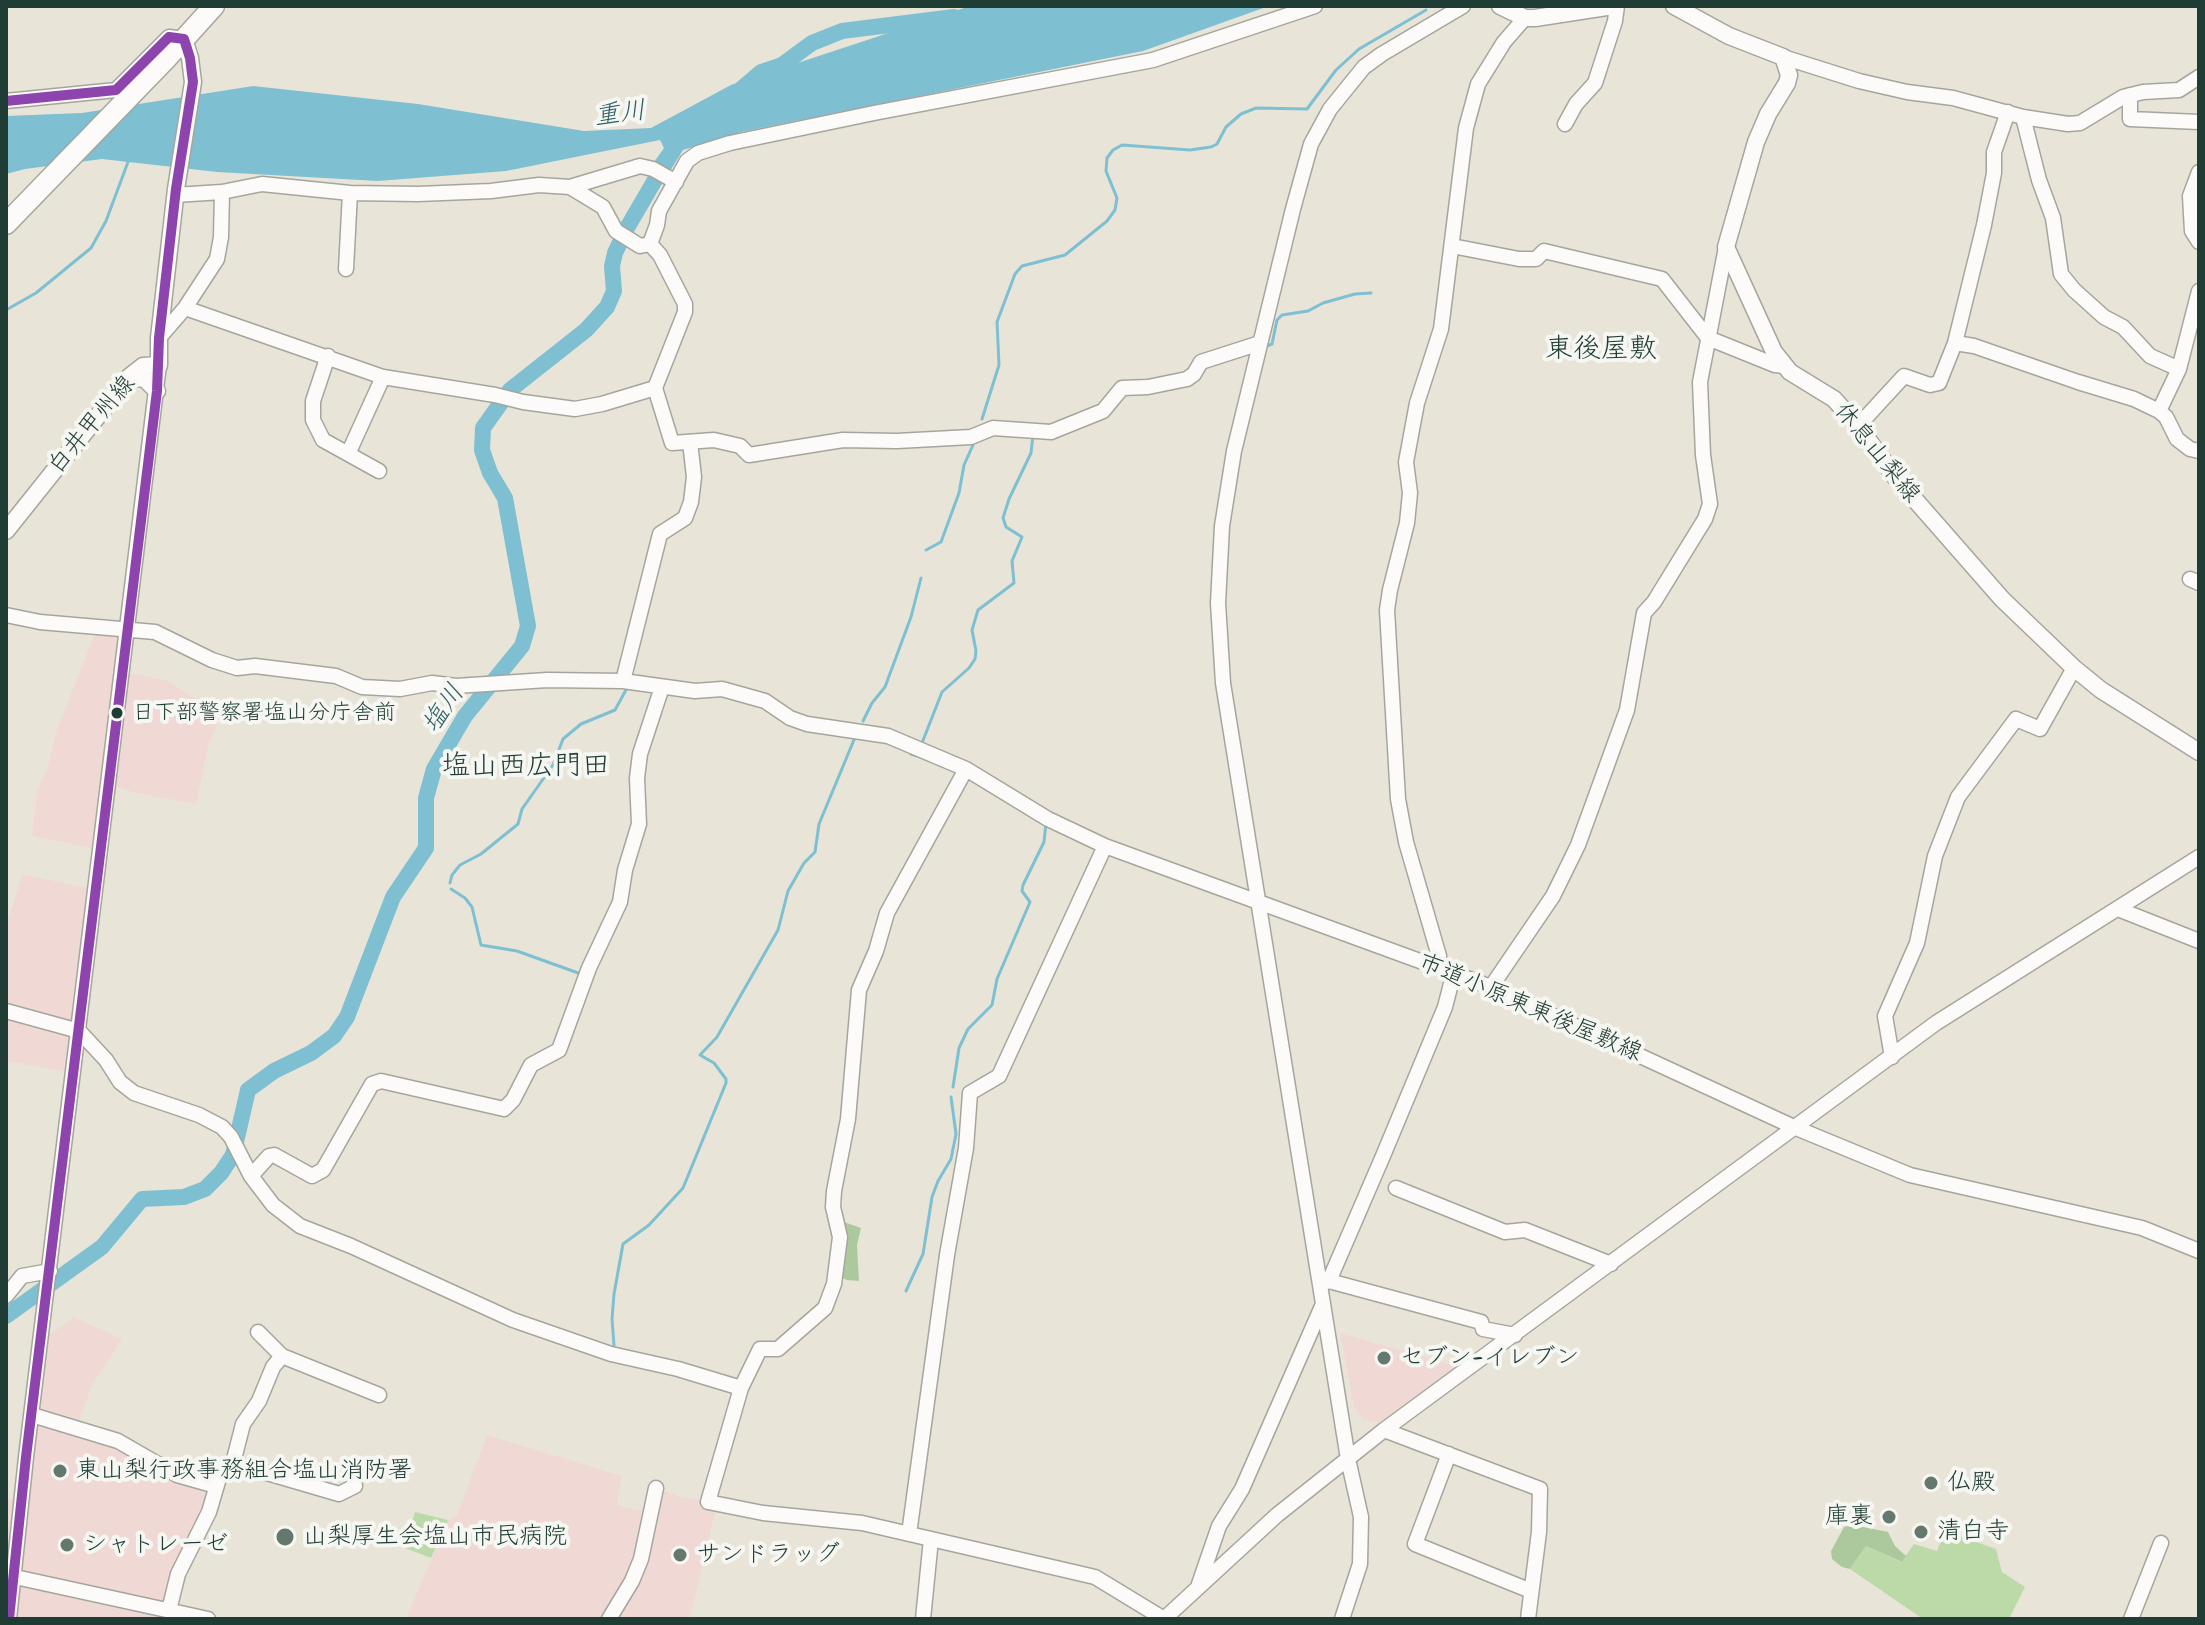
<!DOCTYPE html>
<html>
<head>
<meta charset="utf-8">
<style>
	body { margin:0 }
	#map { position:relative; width:2205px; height:1625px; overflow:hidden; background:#e8e5d8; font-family:"Shantell Sans",sans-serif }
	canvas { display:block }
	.frame { position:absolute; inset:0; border:8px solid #1f3d34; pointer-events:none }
</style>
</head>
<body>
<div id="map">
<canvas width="2205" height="1625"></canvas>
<div class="frame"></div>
</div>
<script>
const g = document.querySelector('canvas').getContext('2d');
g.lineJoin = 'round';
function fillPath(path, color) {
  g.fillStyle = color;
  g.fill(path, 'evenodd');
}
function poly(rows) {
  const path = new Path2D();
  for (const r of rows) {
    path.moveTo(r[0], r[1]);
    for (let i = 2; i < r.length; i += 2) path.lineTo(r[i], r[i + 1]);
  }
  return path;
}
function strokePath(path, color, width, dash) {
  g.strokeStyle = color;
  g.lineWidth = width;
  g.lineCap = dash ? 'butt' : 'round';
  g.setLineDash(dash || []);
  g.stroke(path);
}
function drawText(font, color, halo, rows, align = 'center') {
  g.font = font + ' "Shantell Sans","Klee One",sans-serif';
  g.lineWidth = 8;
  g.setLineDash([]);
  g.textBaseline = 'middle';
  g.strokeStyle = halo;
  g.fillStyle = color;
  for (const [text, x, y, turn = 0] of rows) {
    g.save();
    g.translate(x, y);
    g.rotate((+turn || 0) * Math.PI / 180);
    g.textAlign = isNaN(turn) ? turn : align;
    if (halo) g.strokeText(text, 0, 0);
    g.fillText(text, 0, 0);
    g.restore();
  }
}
fillPath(poly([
	[98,626,128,630,123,672,166,680,221,714,208,747,196,804,135,793,109,784,101,850,32,836,37,792,48,766,57,729],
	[22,874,96,890,74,1073,6,1061,6,928],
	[74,1317,122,1339,92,1385,77,1427,216,1486,170,1610,208,1619,6,1619,6,1499,21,1498,42,1340],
	[1340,1333,1459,1367,1418,1398,1380,1422,1363,1420,1354,1407],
	[487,1435,622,1476,617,1505,652,1513,656,1488,681,1497,717,1503,690,1619,406,1619,448,1520,457,1515]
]), '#f0d9d5');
fillPath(poly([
	[415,1512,448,1520,431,1558,405,1548],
	[1945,1531,1996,1549,2002,1572,2025,1587,2009,1619,1923,1619,1850,1569,1866,1546,1901,1562,1914,1544,1937,1551]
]), '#bcd9a8');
fillPath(poly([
	[841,1221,861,1228,857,1245,859,1281,847,1280,838,1276],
	[1853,1525,1888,1532,1895,1546,1906,1556,1902,1562,1866,1546,1850,1569,1842,1567,1832,1559,1831,1551,1844,1527]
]), '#acc99e');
fillPath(poly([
	[970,6,1269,6,1143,51,741,132,683,150,670,171,654,162,664,148,660,140,506,171,378,181,217,172,102,159,25,169,6,174,6,116,82,113,253,86,418,104,584,131,651,128,731,85]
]), '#7ebfd2');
strokePath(poly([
	[6,310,36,293,91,248,106,221,128,162],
	[1267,346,1272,344,1277,320,1282,315,1308,311,1323,303,1355,294,1371,293],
	[982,419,999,365,997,322,1015,274,1022,266,1065,255,1107,221,1115,210,1117,198,1106,171,1107,158,1113,150,1122,145,1190,150,1211,147,1217,144,1226,127,1241,114,1256,108,1307,109,1336,70,1359,49,1426,10],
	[926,550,941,542,959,493,964,465,973,445],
	[863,721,872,703,885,687,911,617,921,578],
	[922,743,942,692,969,668,975,659,976,651,972,630,978,610,1014,583,1012,561,1022,537,1006,527,1003,518,1009,499,1031,453,1033,435],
	[911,754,924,758],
	[450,883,452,875,460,865,481,854,518,824,522,809,553,765,563,739,581,724,615,710,627,688],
	[451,889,465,898,472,907,481,945,517,951,581,974],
	[953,1087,959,1048,968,1029,992,1005,997,979,1030,902,1022,891,1023,885,1044,842,1046,823],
	[906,1291,923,1254,932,1197,938,1181,951,1159,956,1134,951,1097],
	[614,1345,612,1319,614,1294,623,1244,649,1225,683,1188,726,1083,726,1079,714,1063,700,1055,717,1037,778,930,788,891,804,863,815,852,819,824,856,735]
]), '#7ebfd2', 3);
strokePath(poly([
	[740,90,761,72,782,65,812,43,842,31,954,17],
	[6,1316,102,1247,142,1199,184,1197,205,1189,221,1173,233,1155,248,1090,274,1071,311,1053,334,1036,347,1017,393,897,426,848,426,798,434,769,465,716,522,646,528,626,505,498,490,473,482,450,483,428,510,390,586,330,607,307,614,291,612,266,615,253,627,228,666,161]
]), '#7ebfd2', 16);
const minor = poly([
	[1783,57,1859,81,1907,92,1953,98,2023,117,2068,124,2080,123,2123,97,2143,92,2179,90,2199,77],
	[2130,95,2130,119,2199,122],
	[6,101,116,90,169,37,184,39],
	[2023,117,2039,180,2053,218,2061,274,2074,290,2104,317,2123,327,2150,356,2179,369],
	[1565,124,1576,104,1595,83,1615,21,1617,6],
	[2199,172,2190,196,2192,231,2199,242],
	[570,187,640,166,653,169,676,182],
	[175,195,222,192],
	[650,244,657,225,659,211,687,161,698,153,730,143,874,113,1153,60,1315,6],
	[1452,246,1519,259,1536,259,1544,251,1662,279,1708,338,1775,365,1785,366],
	[346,269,350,193],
	[185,308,383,377,495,395,523,402,575,409,602,404,655,388],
	[159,338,185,308,217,259,221,237,222,192,262,184,350,193,418,194,491,191,539,185,570,187,603,207,616,231,640,246,650,244,660,255,685,304,685,312,655,388,672,443,714,440,740,446,749,455,843,440,897,441,971,437,993,428,1051,432,1103,411,1122,388,1148,387,1187,379,1194,374,1201,362,1260,343],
	[1955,343,1974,346,2078,382,2134,399,2159,411,2166,417,2177,439,2190,449,2199,451],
	[328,356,313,401,313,420,323,440,379,471],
	[2159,411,2179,369,2199,291],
	[1858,426,1904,376,1930,385,1939,383,1955,343,1984,225,1994,173,1994,152,2008,112],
	[348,454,383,377],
	[2190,579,2199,583],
	[6,615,40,622,155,632,212,660,237,668,255,666,336,676,362,687,400,689,432,683,456,686,547,680,623,681,695,691,722,689,765,701,790,718,807,724,888,736,966,769,1048,819,1105,846,1491,987,1796,1128,1910,1175,2142,1228,2199,1251],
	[623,681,660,534,685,518,691,502,694,477,690,442],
	[966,769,887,913,876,951,859,990,848,1119,834,1191,833,1207,840,1237,834,1284,825,1308,778,1349,760,1349,741,1388,708,1502,763,1513,862,1523,1095,1577,1164,1619],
	[2118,909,2199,941],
	[1439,966,1439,956,1406,842,1398,799,1387,610,1390,590,1407,523,1410,493,1406,462,1417,403,1441,329,1466,128,1478,84,1504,42,1525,18],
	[1491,987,1553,896,1578,845,1627,710,1644,613,1654,602,1705,519,1710,504,1703,455,1700,382,1726,247],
	[6,1011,79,1031,106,1060,120,1082,134,1093,199,1115,222,1127,231,1137,251,1176,273,1205,300,1226,351,1246,513,1320,611,1354,678,1369,741,1388],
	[1892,1057,1885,1016,1917,943,1935,856,1958,797,2016,719,2040,729,2074,668],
	[251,1176,269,1156,274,1155,312,1176,323,1170,372,1084,381,1081,504,1109,513,1100,531,1065,559,1050,589,968,620,902,625,870,639,824,637,778,640,754,662,687],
	[1396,1188,1505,1232,1525,1230,1611,1264],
	[1329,1281,1481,1322,1483,1329,1515,1335],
	[1320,1284,1329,1281,1383,1156,1445,1007,1454,972],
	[6,1296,22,1276,50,1271],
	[258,1332,282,1356,379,1395],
	[32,1415,118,1441,177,1475,216,1486],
	[1384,1430,1540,1489,1539,1532,1528,1619],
	[1449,1454,1415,1544,1531,1591],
	[233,1463,243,1424,259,1401,273,1367,282,1356],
	[909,1534,947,1255,966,1148,970,1093,999,1076,1105,846],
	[6,1575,208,1619],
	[1199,1584,1219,1526,1242,1489,1323,1304],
	[169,1610,178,1574,209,1512,222,1468,233,1463,339,1494,355,1486],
	[9,1619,26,1457,159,365],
	[609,1619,632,1581,641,1559,656,1488],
	[923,1619,931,1539],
	[1164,1619,1277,1515,1384,1430,1936,1023,2199,857],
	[1342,1619,1360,1564,1361,1517,1348,1459,1223,683,1218,603,1222,526,1234,451,1293,209,1311,144,1330,109,1364,67,1382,54,1463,6],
	[2131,1619,2161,1543]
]);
const major = poly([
	[1500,6,1525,18,1535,18,1613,6],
	[1674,6,1729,36,1783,57,1789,75,1787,83,1768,114,1756,142,1726,247,1774,352,1790,372,1834,399,1858,426,1896,478,2002,599,2074,668,2101,690,2199,752],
	[129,377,145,379,157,391],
	[6,531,129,377,143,366,159,365,159,338,176,189,193,82,190,58,184,39]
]);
const highway = poly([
	[6,224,166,59,214,6]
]);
strokePath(minor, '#a4a69e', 17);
strokePath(major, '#a4a69e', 19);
strokePath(highway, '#a4a69e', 23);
strokePath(minor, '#fcfbf9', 14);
strokePath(major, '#fcfbf9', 16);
strokePath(highway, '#fcfbf9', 20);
strokePath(poly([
	[6,101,116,90,169,37,184,39,190,58,193,82,176,189,159,338,157,391,26,1457,9,1619]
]), '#8e44ad', 10);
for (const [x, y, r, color] of [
	[117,713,7,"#1f3d34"],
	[1384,1358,8,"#65786d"],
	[60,1471,8,"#65786d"],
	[1931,1483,8,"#65786d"],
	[1889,1517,8,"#65786d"],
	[1921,1532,8,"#65786d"],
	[285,1537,10,"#65786d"],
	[67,1545,8,"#65786d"],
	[680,1555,8,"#65786d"]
]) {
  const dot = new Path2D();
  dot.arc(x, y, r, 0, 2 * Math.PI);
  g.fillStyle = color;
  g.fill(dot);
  strokePath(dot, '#f6f6f2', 3);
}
drawText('22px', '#1f3d34', '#f6f6f2', [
	["日下部警察署塩山分庁舎前",132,713]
], 'left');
drawText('24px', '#1f3d34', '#f6f6f2', [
	["白井甲州線",92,425,-50],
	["休息山梨線",1877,453,51],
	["市道小原東東後屋敷線",1530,1008,23]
]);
drawText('24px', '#1f3d34', '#f6f6f2', [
	["セブン-イレブン",1400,1358],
	["東山梨行政事務組合塩山消防署",76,1471],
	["仏殿",1947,1483],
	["庫裏",1873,1517,"right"],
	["清白寺",1937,1532],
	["山梨厚生会塩山市民病院",303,1537],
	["シャトレーゼ",83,1545],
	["サンドラッグ",696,1555]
], 'left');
drawText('italic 26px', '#2e5f62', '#f6f6f2', [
	["重川",620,114,-7],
	["塩川",444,709,-56]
]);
drawText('28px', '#1f3d34', '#f6f6f2', [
	["東後屋敷",1601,350],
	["塩山西広門田",526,767]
]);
</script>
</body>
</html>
